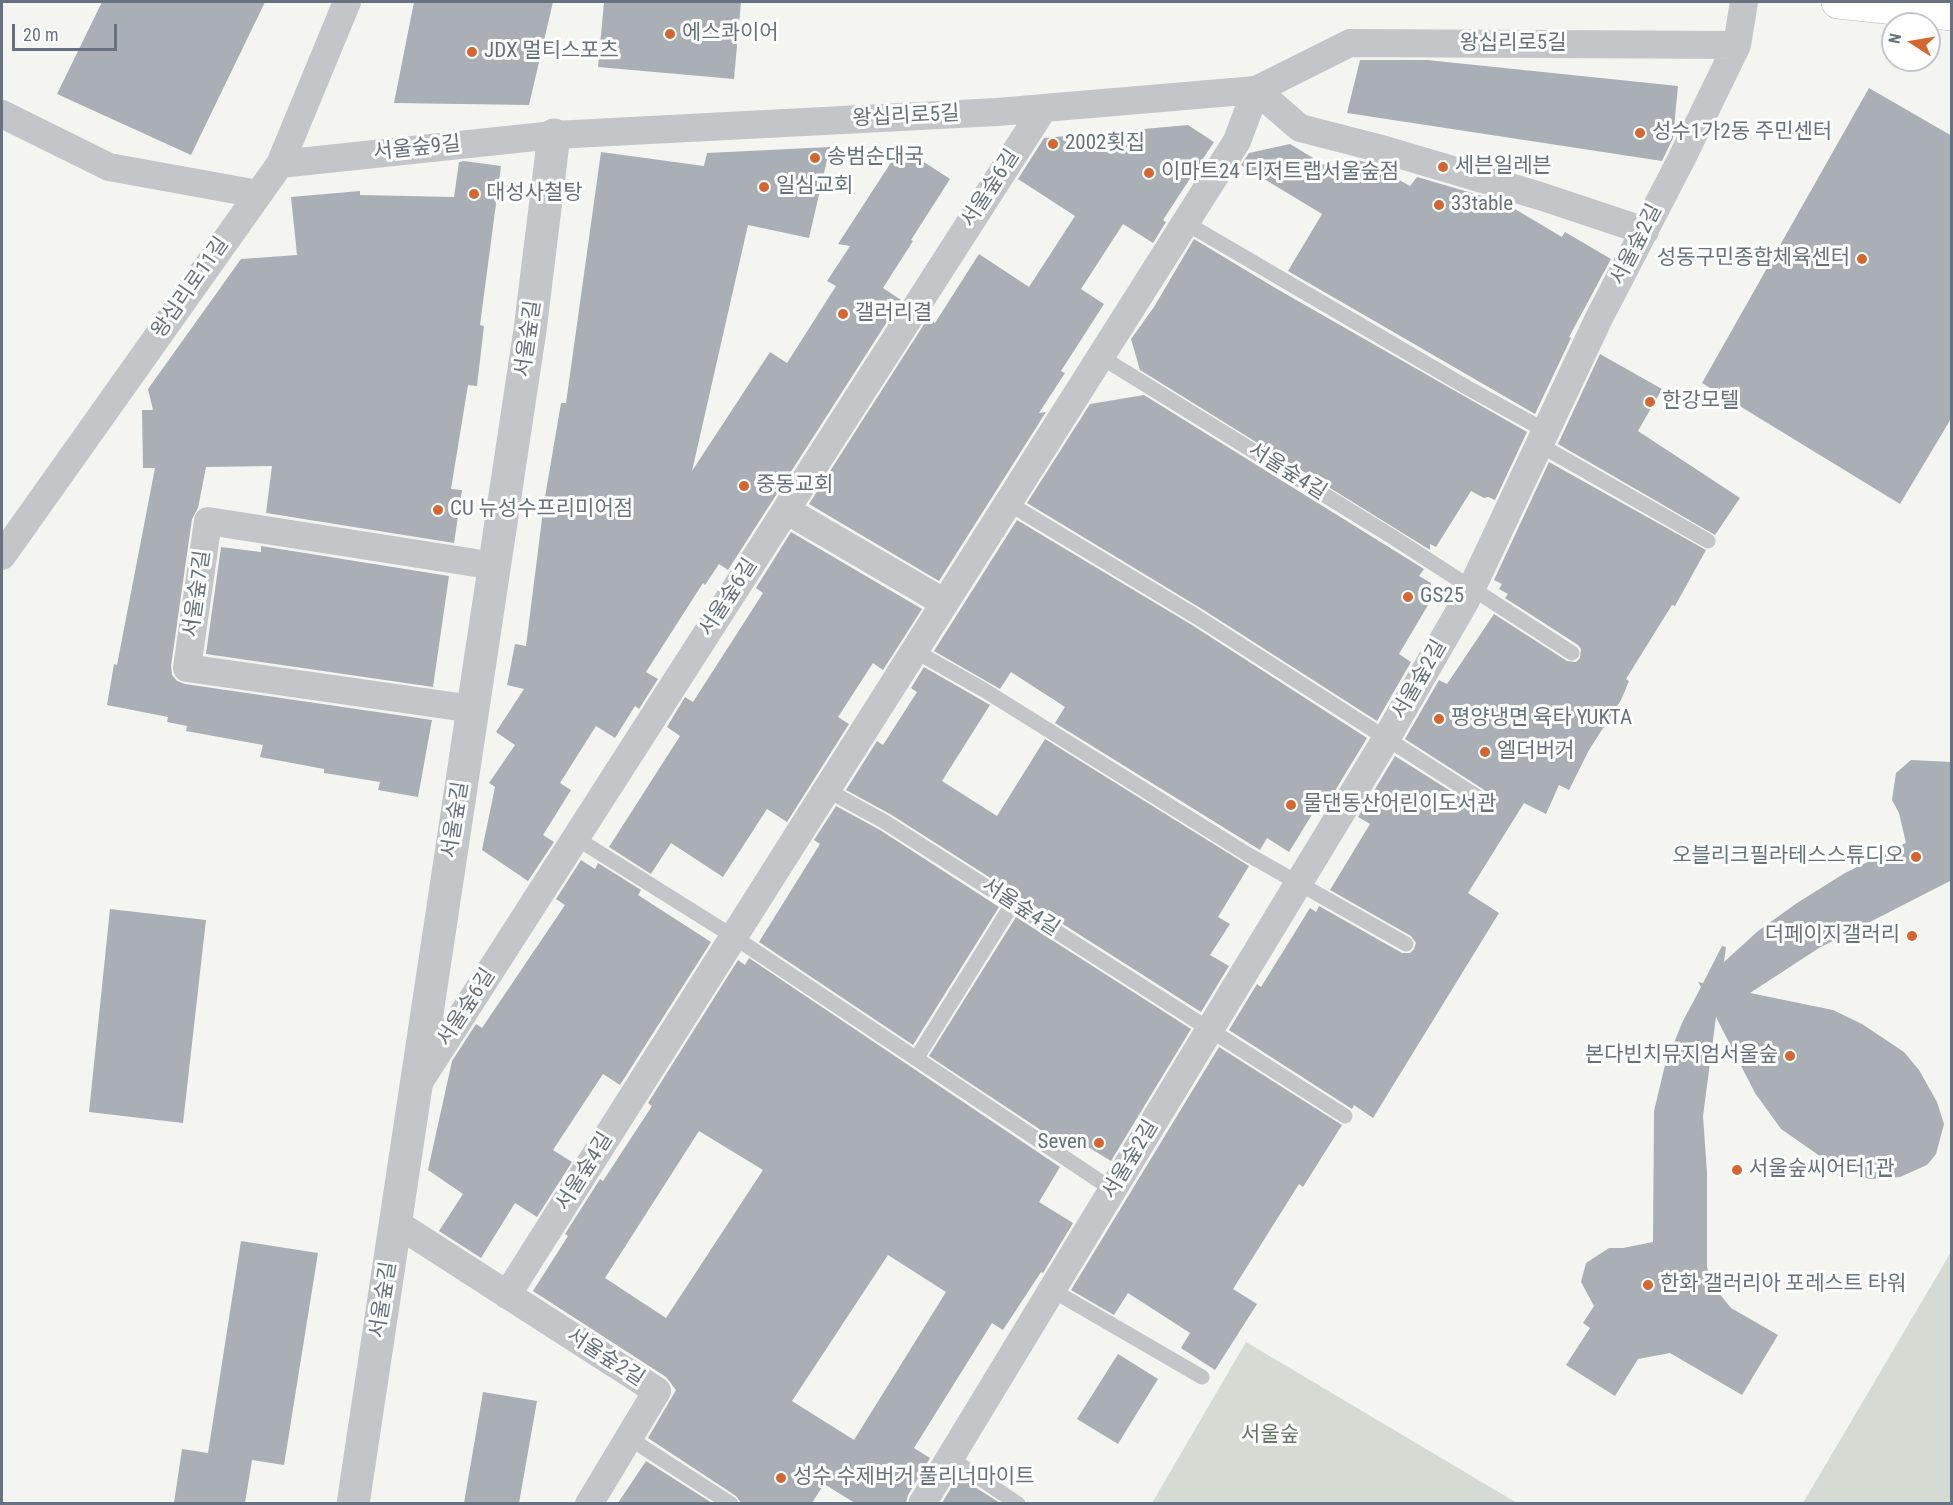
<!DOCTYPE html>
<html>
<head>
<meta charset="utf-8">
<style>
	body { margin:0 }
	#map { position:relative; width:1953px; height:1505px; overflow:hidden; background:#f4f5f1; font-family:"Roboto Condensed",sans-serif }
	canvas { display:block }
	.frame { position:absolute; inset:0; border:3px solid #667280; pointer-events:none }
	.north { position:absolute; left:1881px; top:12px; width:60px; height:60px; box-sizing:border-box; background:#fff; border:2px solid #c2c7cc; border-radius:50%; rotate:282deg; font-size:16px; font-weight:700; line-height:24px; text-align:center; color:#667280 }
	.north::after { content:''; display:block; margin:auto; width:21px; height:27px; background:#d66630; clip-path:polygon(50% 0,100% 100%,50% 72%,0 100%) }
	.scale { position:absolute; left:12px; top:24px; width:105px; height:27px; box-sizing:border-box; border:3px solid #667280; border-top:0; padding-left:8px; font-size:18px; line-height:21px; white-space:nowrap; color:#667280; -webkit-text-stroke:4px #fff; paint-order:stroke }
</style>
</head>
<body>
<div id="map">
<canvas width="1953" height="1505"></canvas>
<div class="frame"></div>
<div class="north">N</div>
<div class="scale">20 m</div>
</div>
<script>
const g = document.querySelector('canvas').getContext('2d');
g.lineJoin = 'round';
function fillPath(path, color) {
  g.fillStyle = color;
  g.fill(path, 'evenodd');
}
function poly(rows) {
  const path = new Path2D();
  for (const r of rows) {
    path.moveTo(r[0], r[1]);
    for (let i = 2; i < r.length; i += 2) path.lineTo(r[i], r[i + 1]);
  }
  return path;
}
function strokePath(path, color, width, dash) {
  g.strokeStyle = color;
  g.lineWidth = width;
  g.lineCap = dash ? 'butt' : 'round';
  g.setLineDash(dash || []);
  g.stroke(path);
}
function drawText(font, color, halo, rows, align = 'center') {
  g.font = font + ' "Roboto Condensed","Noto Sans KR",sans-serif';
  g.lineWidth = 6;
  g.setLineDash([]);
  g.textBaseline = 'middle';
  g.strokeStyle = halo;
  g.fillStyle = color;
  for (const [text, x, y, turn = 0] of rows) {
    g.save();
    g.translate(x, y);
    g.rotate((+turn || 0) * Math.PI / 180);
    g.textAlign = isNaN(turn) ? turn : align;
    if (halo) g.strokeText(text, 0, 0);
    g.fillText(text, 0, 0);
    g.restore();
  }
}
fillPath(poly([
	[1951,1252,1951,1503,1803,1503],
	[1246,1342,1517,1503,1152,1503]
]), '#d5dbd2');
fillPath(poly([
	[102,2,265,2,191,155,57,94],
	[414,2,553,2,529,105,394,103],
	[604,2,741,2,734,79,598,67],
	[1360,60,1427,60,1678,86,1673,138,1662,161,1347,113],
	[1869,88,1952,136,1952,417,1900,504,1702,383],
	[1188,125,1214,142,1163,220,1166,222,1153,243,1123,224,1081,289,1104,304,1061,371,1065,373,1039,413,1046,412,939,581,809,504,928,318,935,323,979,254,1029,287,1075,216,1018,179,1044,138],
	[1290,144,1343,176,1353,159,1369,163,1410,186,1417,177,1503,202,1562,237,1565,232,1611,259,1569,337,1571,338,1535,414,1288,271,1322,214,1241,165,1249,153],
	[830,147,809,238,748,225,692,471,770,352,787,363,836,286,827,281,850,246,838,244,901,147,950,179,911,240,913,241,883,288,901,300,728,570,719,564,705,585,703,583,646,672,658,679,639,709,635,706,615,738,596,726,560,783,571,790,543,835,554,842,528,881,482,850,495,787,489,783,515,745,496,732,524,689,507,685,515,644,526,646,544,503,561,403,566,403,601,152,704,166,707,153],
	[464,161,501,166,480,325,484,326,477,386,468,385,451,489,462,490,454,543,266,513,272,466,206,467,198,508,192,519,171,666,172,675,177,681,185,684,432,720,418,797,378,790,380,782,324,773,324,769,260,757,263,745,186,731,187,726,167,722,168,717,107,705,114,664,117,665,155,468,143,468,142,410,153,410,148,389,241,259,297,255,291,197,360,191,360,195,454,197,459,162],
	[1194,239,1277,289,1527,432,1495,500,1488,497,1484,498,1471,491,1436,547,1430,544,1430,550,1140,370,1131,339,1154,307],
	[1600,354,1662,389,1638,431,1740,498,1715,535,1558,444],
	[1144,395,1424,569,1419,576,1431,583,1431,600,1399,654,1411,662,1377,721,1202,609,1027,503,1090,404],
	[1549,462,1706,550,1675,606,1672,605,1626,679,1629,681,1621,700,1589,750,1569,790,1559,785,1546,814,1524,803,1468,893,1499,913,1373,1118,1354,1105,1352,1109,1229,1030,1257,984,1261,987,1310,908,1316,912,1319,906,1402,953,1410,953,1414,949,1416,943,1411,936,1330,890,1370,824,1358,817,1395,756,1479,809,1488,810,1492,806,1493,797,1489,793,1405,739,1439,680,1447,684,1494,614,1567,661,1576,662,1580,658,1581,649,1578,645,1505,598,1508,594,1499,589,1502,584,1494,580],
	[1017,520,1192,625,1367,738,1330,799,1324,795,1289,852,1267,838,1260,850,1055,723,1065,707,1011,672,1000,689,934,651],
	[791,532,922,609,883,670,873,663,838,717,849,724,787,822,767,809,723,877,671,843,651,874,609,847,680,736,667,727,685,697,693,702,763,593,756,588],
	[261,546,449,576,433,687,206,654,221,547,261,552],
	[924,667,990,705,942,781,997,816,1045,739,1249,866,1218,917,1230,924,1210,955,1229,966,1201,1012,890,814,846,790,877,741,883,745,917,692,911,688],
	[1911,760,1952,762,1952,880,1819,948,1750,993,1833,1010,1862,1024,1904,1052,1919,1070,1937,1102,1944,1124,1936,1154,1927,1165,1900,1177,1870,1179,1840,1170,1781,1129,1755,1093,1716,1017,1703,1116,1707,1172,1707,1267,1714,1287,1731,1308,1778,1335,1742,1395,1670,1353,1638,1359,1615,1396,1566,1365,1590,1328,1583,1323,1594,1306,1581,1282,1586,1263,1609,1248,1623,1248,1653,1242,1654,1111,1665,1065,1682,1023,1701,987,1698,982,1703,983,1722,946,1726,947,1724,962,1758,931,1797,903,1845,873,1906,843,1899,813,1892,800,1896,773],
	[836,806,880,830,999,907,913,1045,759,942,820,844,814,840],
	[581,860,595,869,598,863,641,890,638,895,711,942,620,1085,603,1074,553,1150,572,1162,537,1217,515,1203,481,1258,439,1231,463,1194,428,1170,452,1061,476,1024,482,1028,565,905,556,899],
	[110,909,206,920,183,1123,89,1112],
	[1016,917,1191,1029,1111,1161,1077,1140,1071,1150,929,1056],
	[749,958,1060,1167,1039,1202,1073,1223,1043,1273,1041,1272,1003,1330,992,1323,914,1448,930,1458,908,1495,906,1503,855,1503,824,1484,812,1503,741,1503,736,1496,648,1438,676,1390,666,1377,533,1291,568,1236,565,1234,600,1179,603,1181,652,1106,648,1103,738,960,745,965],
	[699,1131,763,1170,666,1318,605,1278],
	[888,1255,946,1292,854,1440,792,1401],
	[1219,1047,1342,1125,1303,1187,1299,1184,1233,1289,1257,1304,1215,1370,1181,1348,1190,1333,1128,1293,1114,1315,1071,1290],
	[241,1241,318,1253,284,1465,252,1460,245,1503,174,1503,182,1449,208,1453],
	[1118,1354,1158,1379,1118,1444,1077,1419],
	[483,1392,537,1401,519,1503,464,1503],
	[646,1461,712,1503,618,1503],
	[958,1476,970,1484,1000,1503,942,1503]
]), '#a9afb5');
const primary = poly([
	[1838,2,1952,14]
]);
strokePath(primary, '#b4b7ba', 34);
strokePath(poly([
	[1186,223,1468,388,1546,431],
	[1101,357,1391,536,1572,653],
	[1540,445,1708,541],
	[1008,503,1197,617,1484,801],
	[915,651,984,690,1247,854,1406,944],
	[827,790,885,822,1345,1116],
	[576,838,734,937,1113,1190],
	[916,1059,1013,903],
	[1052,1290,1202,1377],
	[629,1438,731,1504],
	[950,1458,1018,1504]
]), '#c3c5c9', 15);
strokePath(poly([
	[2,114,109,167,258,194],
	[280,164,554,135,997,112,1256,90,1350,43,1737,45],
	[786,510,945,603],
	[2,556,280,164,347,2],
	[473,709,187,668,208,521,495,566],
	[416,1087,1043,109],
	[396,1223,657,1391,589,1504],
	[507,1295,1237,141,1256,90,1300,128,1378,148,1540,196,1645,231],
	[922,1504,1386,739,1466,600,1599,318,1681,160,1737,45,1744,2]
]), '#c3c5c9', 28);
strokePath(poly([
	[353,1504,530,330,554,135]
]), '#c3c5c9', 33);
strokePath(primary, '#fff', 33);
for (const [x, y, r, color] of [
	[670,34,6,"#d66630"],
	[472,52,6,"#d66630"],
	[1640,133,6,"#d66630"],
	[1053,144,6,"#d66630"],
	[815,158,6,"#d66630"],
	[1443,167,6,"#d66630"],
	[1149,173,6,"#d66630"],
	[764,187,6,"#d66630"],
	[474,194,6,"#d66630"],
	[1439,205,6,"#d66630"],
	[1862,259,6,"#d66630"],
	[843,314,6,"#d66630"],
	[1650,402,6,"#d66630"],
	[744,486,6,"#d66630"],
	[438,510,6,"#d66630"],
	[1408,597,6,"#d66630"],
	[1439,719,6,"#d66630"],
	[1485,752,6,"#d66630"],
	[1291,805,6,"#d66630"],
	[1916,857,6,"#d66630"],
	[1912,936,6,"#d66630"],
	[1790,1056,6,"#d66630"],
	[1099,1143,6,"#d66630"],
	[1737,1170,6,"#d66630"],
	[1648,1285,6,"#d66630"],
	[781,1478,6,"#d66630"]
]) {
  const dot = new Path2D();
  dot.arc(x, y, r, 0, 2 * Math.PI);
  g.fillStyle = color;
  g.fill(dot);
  strokePath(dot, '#fff', 2);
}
drawText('21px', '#667280', '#fff', [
	["에스콰이어",682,34],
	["JDX 멀티스포츠",484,52],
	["성수1가2동 주민센터",1652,133],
	["2002횟집",1065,144],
	["송범순대국",827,158],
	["세븐일레븐",1455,167],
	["이마트24 디저트랩서울숲점",1161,173],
	["일심교회",776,187],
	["대성사철탕",486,194],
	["33table",1451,205],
	["성동구민종합체육센터",1850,259,"right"],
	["갤러리결",855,314],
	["한강모텔",1662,402],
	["중동교회",756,486],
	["CU 뉴성수프리미어점",450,510],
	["GS25",1420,597],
	["평양냉면 육타 YUKTA",1451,719],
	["엘더버거",1497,752],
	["물댄동산어린이도서관",1303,805],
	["오블리크필라테스스튜디오",1904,857,"right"],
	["더페이지갤러리",1900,936,"right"],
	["본다빈치뮤지엄서울숲",1778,1056,"right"],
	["Seven",1087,1143,"right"],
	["서울숲씨어터1관",1749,1170],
	["한화 갤러리아 포레스트 타워",1660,1285],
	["성수 수제버거 풀리너마이트",793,1478]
], 'left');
drawText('21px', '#667280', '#fff', [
	["왕십리로5길",1513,44],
	["왕십리로5길",906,117,-3],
	["서울숲9길",417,149,-6],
	["서울숲6길",991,189,-57],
	["서울숲2길",1637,245,-63],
	["왕십리로11길",191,288,-55],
	["서울숲길",529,339,-82],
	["서울숲4길",1287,472,32],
	["서울숲7길",198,594,-82],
	["서울숲6길",729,598,-57],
	["서울숲2길",1420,680,-60],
	["서울숲길",456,820,-81],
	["서울숲4길",1020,908,33],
	["서울숲6길",467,1008,-57],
	["서울숲2길",1131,1160,-59],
	["서울숲4길",585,1172,-58],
	["서울숲길",384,1300,-81],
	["서울숲2길",605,1358,33]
]);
drawText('21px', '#667864', '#fff', [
	["서울숲",1270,1436]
]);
</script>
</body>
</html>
